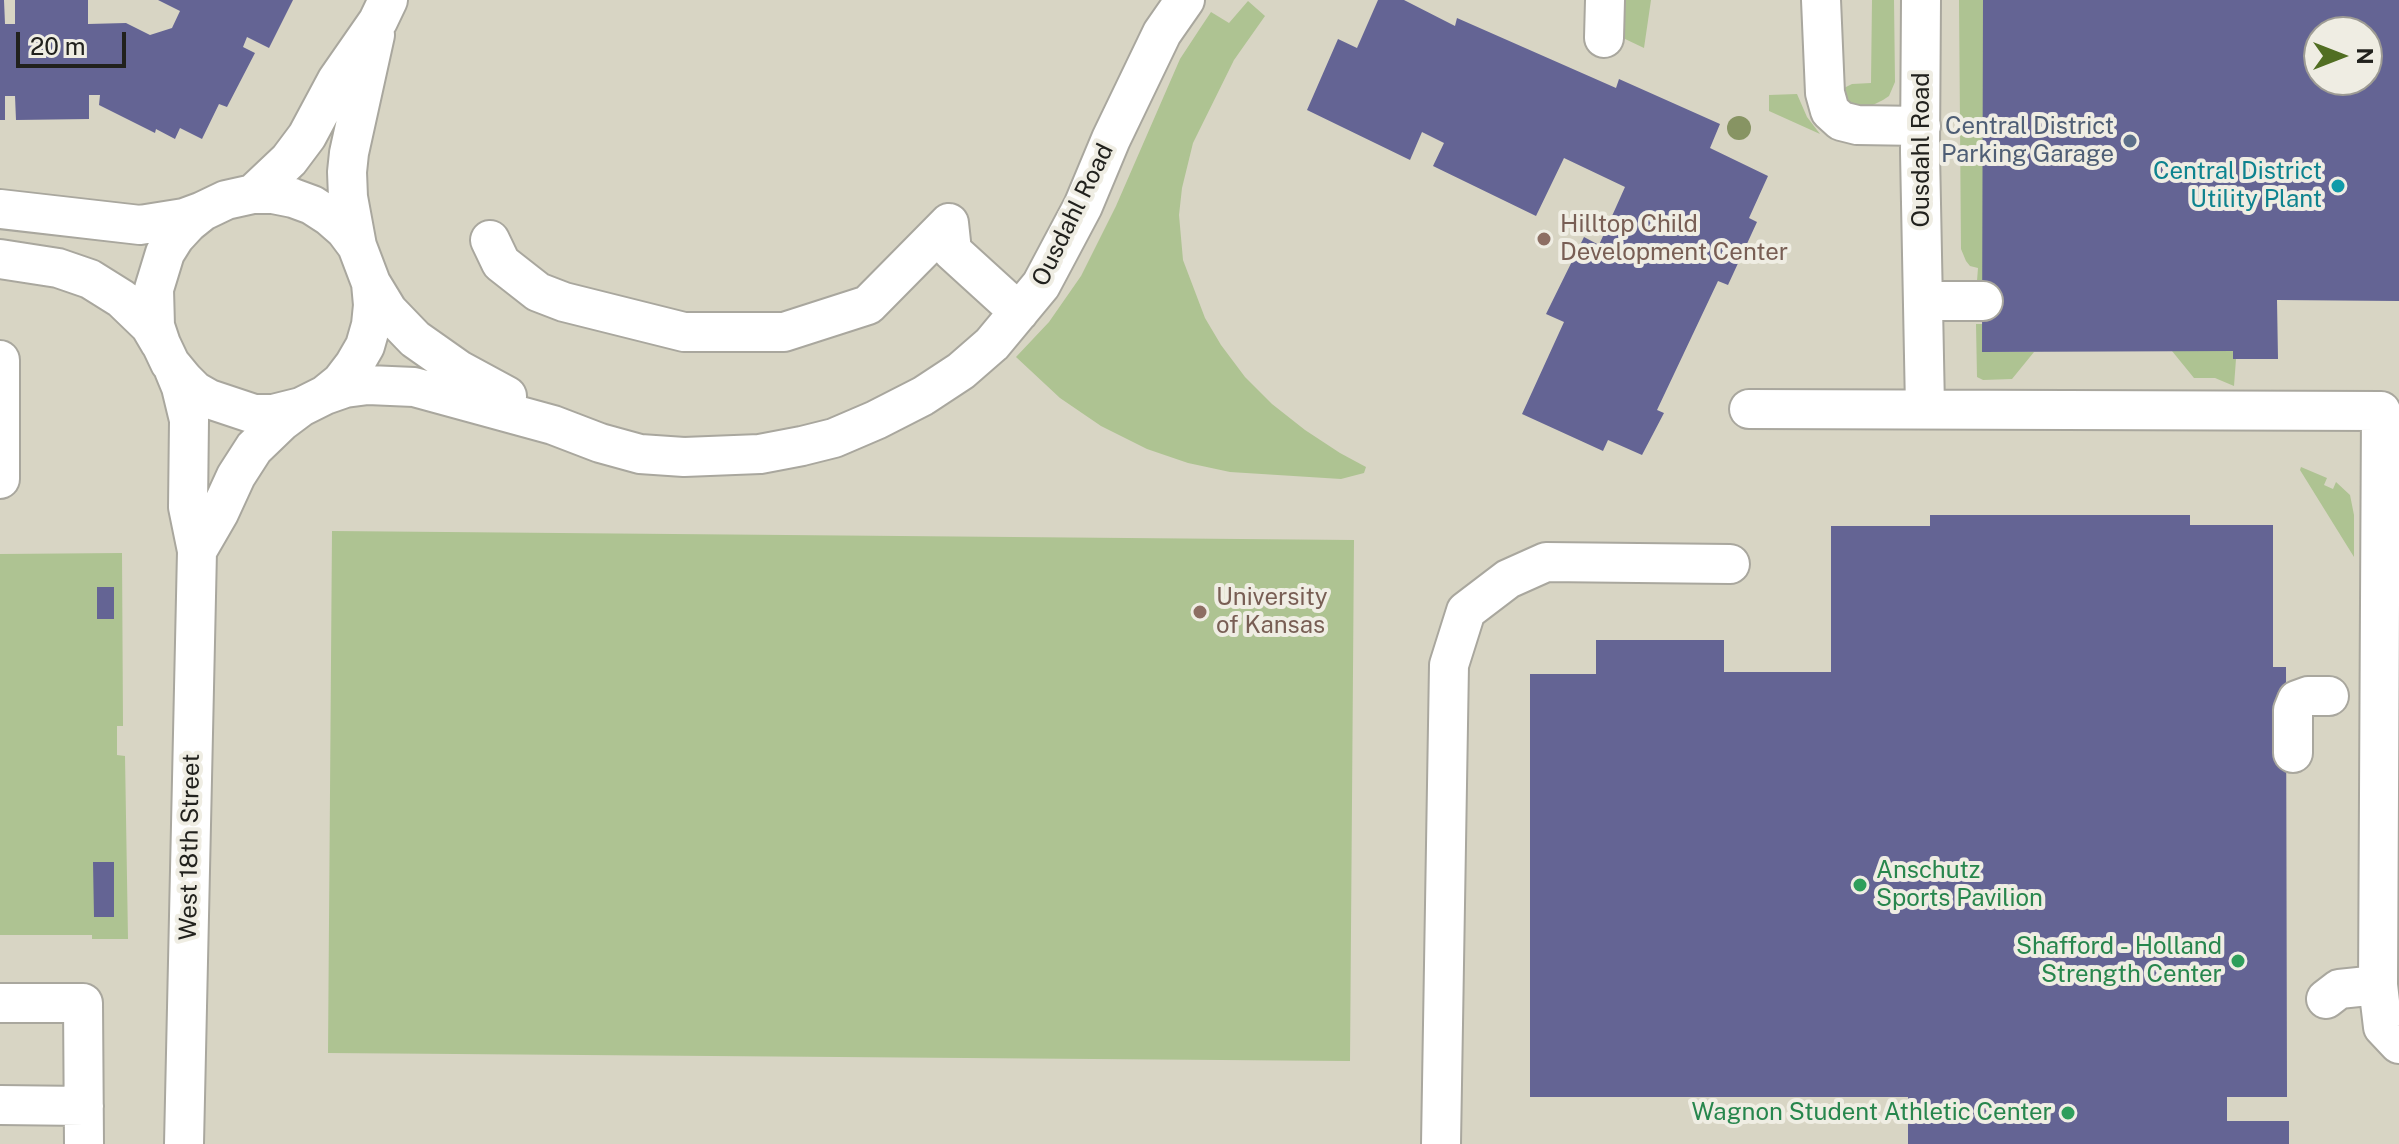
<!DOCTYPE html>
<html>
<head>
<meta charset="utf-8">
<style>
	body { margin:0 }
	#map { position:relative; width:2399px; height:1144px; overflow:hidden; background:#e2e0d6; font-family:"Public Sans",sans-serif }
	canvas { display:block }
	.north { position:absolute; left:2303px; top:16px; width:80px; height:80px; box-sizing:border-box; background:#efede3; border:2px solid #9d9b94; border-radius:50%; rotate:90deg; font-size:22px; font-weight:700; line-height:32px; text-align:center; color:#21211d }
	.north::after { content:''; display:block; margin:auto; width:28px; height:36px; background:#516e22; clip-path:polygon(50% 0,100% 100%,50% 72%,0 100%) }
	.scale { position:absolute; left:16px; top:32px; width:110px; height:36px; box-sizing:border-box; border:4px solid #21211d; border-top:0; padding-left:10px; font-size:24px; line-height:28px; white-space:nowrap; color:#21211d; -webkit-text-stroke:6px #efede3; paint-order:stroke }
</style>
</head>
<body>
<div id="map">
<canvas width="2399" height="1144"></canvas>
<div class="north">N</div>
<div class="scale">20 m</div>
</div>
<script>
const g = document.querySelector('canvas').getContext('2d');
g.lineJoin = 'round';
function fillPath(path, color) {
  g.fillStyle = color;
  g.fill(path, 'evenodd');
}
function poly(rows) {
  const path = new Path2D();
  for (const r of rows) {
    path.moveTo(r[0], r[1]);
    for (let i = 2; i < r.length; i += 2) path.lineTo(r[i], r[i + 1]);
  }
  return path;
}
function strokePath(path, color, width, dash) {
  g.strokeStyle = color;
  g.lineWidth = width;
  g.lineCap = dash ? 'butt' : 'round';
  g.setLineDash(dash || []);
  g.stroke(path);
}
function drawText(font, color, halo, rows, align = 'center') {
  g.font = font + ' "Public Sans",sans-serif';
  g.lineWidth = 8;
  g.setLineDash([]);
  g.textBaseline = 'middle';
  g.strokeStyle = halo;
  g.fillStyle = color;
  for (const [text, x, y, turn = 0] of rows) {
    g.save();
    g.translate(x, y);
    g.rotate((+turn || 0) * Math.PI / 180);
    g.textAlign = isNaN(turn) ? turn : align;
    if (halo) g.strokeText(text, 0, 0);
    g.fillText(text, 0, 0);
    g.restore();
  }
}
fillPath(poly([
	[0,0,2399,0,2399,1144,0,1144],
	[2319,32,2367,32,2367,80,2319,80]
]), '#d8d5c4');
fillPath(poly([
	[1624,0,1651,0,1644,48,1623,38],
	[1872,0,1894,0,1895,82,1889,96,1883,100,1873,105,1858,105,1847,101,1844,96,1844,88,1852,84,1871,83],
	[1959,0,1983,0,1983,281,1977,281,1978,268,1970,266,1966,261,1961,249],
	[1248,1,1265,16,1234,60,1193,143,1182,188,1179,215,1183,260,1205,318,1221,345,1245,377,1272,404,1305,430,1340,453,1366,467,1364,473,1341,479,1230,472,1188,463,1147,449,1101,426,1060,398,1016,357,1049,322,1081,276,1116,206,1180,59,1199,30,1211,12,1229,23],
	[1797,94,1807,117,1820,134,1769,111,1769,95],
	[1976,324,1983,324,1982,352,2034,352,2012,379,1983,380,1977,377],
	[2172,351,2233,351,2233,359,2236,359,2234,386,2215,378,2194,378],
	[2301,467,2327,478,2324,485,2333,489,2336,482,2350,495,2354,515,2354,557,2300,470],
	[332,531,1354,540,1350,1061,328,1053],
	[122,553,123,726,117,726,117,755,125,756,128,939,92,939,92,935,0,935,0,554]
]), '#aec392');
fillPath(poly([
	[0,0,4,0,5,24,15,24,15,0,88,0,88,24,126,23,150,35,172,28,180,11,158,0,293,0,269,48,247,37,243,47,255,53,227,107,219,104,202,139,180,128,175,139,156,129,155,133,99,105,100,95,89,95,89,119,16,120,15,96,5,96,5,120,0,120],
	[1378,0,1404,0,1455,26,1457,18,1616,88,1619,79,1720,124,1710,148,1768,176,1749,218,1757,222,1728,285,1718,281,1657,410,1664,413,1642,455,1608,440,1603,451,1522,414,1564,322,1546,314,1584,237,1599,245,1625,187,1564,158,1536,216,1433,166,1444,143,1422,132,1410,160,1307,110,1338,39,1357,48],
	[1983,0,2399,0,2399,301,2277,300,2278,359,2233,359,2233,351,1982,352],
	[2319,32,2367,32,2367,80,2319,80],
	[1930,515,2190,515,2190,525,2273,525,2273,667,2286,667,2287,1097,2227,1097,2227,1121,2289,1121,2289,1144,1908,1144,1908,1097,1530,1097,1530,674,1596,674,1596,640,1724,640,1724,672,1831,672,1831,526,1930,526],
	[97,587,114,587,114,619,97,619],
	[93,862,114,862,114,917,94,917]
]), '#646494');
const minor = poly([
	[1821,0,1825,93,1830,111,1841,121,1857,125,1921,126],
	[1921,0,1920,152,1925,408],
	[1604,38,1605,0],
	[253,194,289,160,307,136,337,80,378,21,388,0],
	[0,209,140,225,184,218,203,211],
	[949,223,952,251,1019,312],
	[490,240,501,263,538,292,564,302,684,332,784,332,868,305,949,223],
	[357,246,348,197,347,172,349,153,375,35],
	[0,259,58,268,90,279,122,299,150,326,160,343],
	[371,283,388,311,415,339,459,370,507,396],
	[1923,301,1983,301],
	[0,360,0,479],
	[174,370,181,387,189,420,188,507,197,551,184,1144],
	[325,395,345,388,368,385,414,387,553,425,600,443,640,454,684,457,760,454,802,446,834,438,876,420,923,396,961,371,992,344,1041,285,1083,206,1111,139,1162,33,1185,0],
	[1749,409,2381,411,2378,985,2383,1027,2399,1044],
	[197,551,219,513,236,476,254,448,281,422,301,407,325,395,341,382,354,365,365,346,371,325,373,305,371,283,357,246,345,230,329,216,312,205,293,198,273,194,253,194,226,200,203,211,188,223,175,237,165,253,154,289,155,326,161,344,170,363,184,380,195,391,209,399,254,414,273,414,301,407],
	[2293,753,2293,710,2297,700,2308,696,2329,696],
	[2326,999,2339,989,2378,985],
	[0,1003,83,1003,84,1144],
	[0,1105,84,1106],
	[1441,1144,1449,665,1466,611,1508,579,1546,562,1730,564]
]);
strokePath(minor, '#a9a79e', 42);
strokePath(minor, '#fff', 38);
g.fillStyle = '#879463';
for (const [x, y] of [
	[1739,128]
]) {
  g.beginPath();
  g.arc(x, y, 12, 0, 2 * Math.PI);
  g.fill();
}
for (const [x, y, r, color] of [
	[2130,141,8,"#5c6f8a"],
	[2338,186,8,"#0f9aa8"],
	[1544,239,8,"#8d6e63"],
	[1200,612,8,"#8d6e63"],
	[1860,885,8,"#2e9e5b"],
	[2238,961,8,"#2e9e5b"],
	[2068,1113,8,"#2e9e5b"]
]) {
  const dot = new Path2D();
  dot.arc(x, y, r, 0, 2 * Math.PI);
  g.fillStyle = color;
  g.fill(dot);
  strokePath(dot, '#efede3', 3);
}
drawText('24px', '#4e5e75', '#efede3', [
	["Central District",2114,127],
	["Parking Garage",2114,155]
], 'right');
drawText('24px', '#21211d', '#efede3', [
	["Ousdahl Road",1922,150,-90],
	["Ousdahl Road",1073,215,-64],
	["West 18th Street",190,847,-89]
]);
drawText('24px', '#0d838f', '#efede3', [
	["Central District",2322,172],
	["Utility Plant",2322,200]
], 'right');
drawText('24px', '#785e54', '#efede3', [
	["Hilltop Child",1560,225],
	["Development Center",1560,253],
	["University",1216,598],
	["of Kansas",1216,626]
], 'left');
drawText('24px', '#27864d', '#efede3', [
	["Anschutz",1876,871,"left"],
	["Sports Pavilion",1876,899,"left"],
	["Shafford - Holland",2222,947],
	["Strength Center",2222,975],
	["Wagnon Student Athletic Center",2052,1113]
], 'right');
</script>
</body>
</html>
